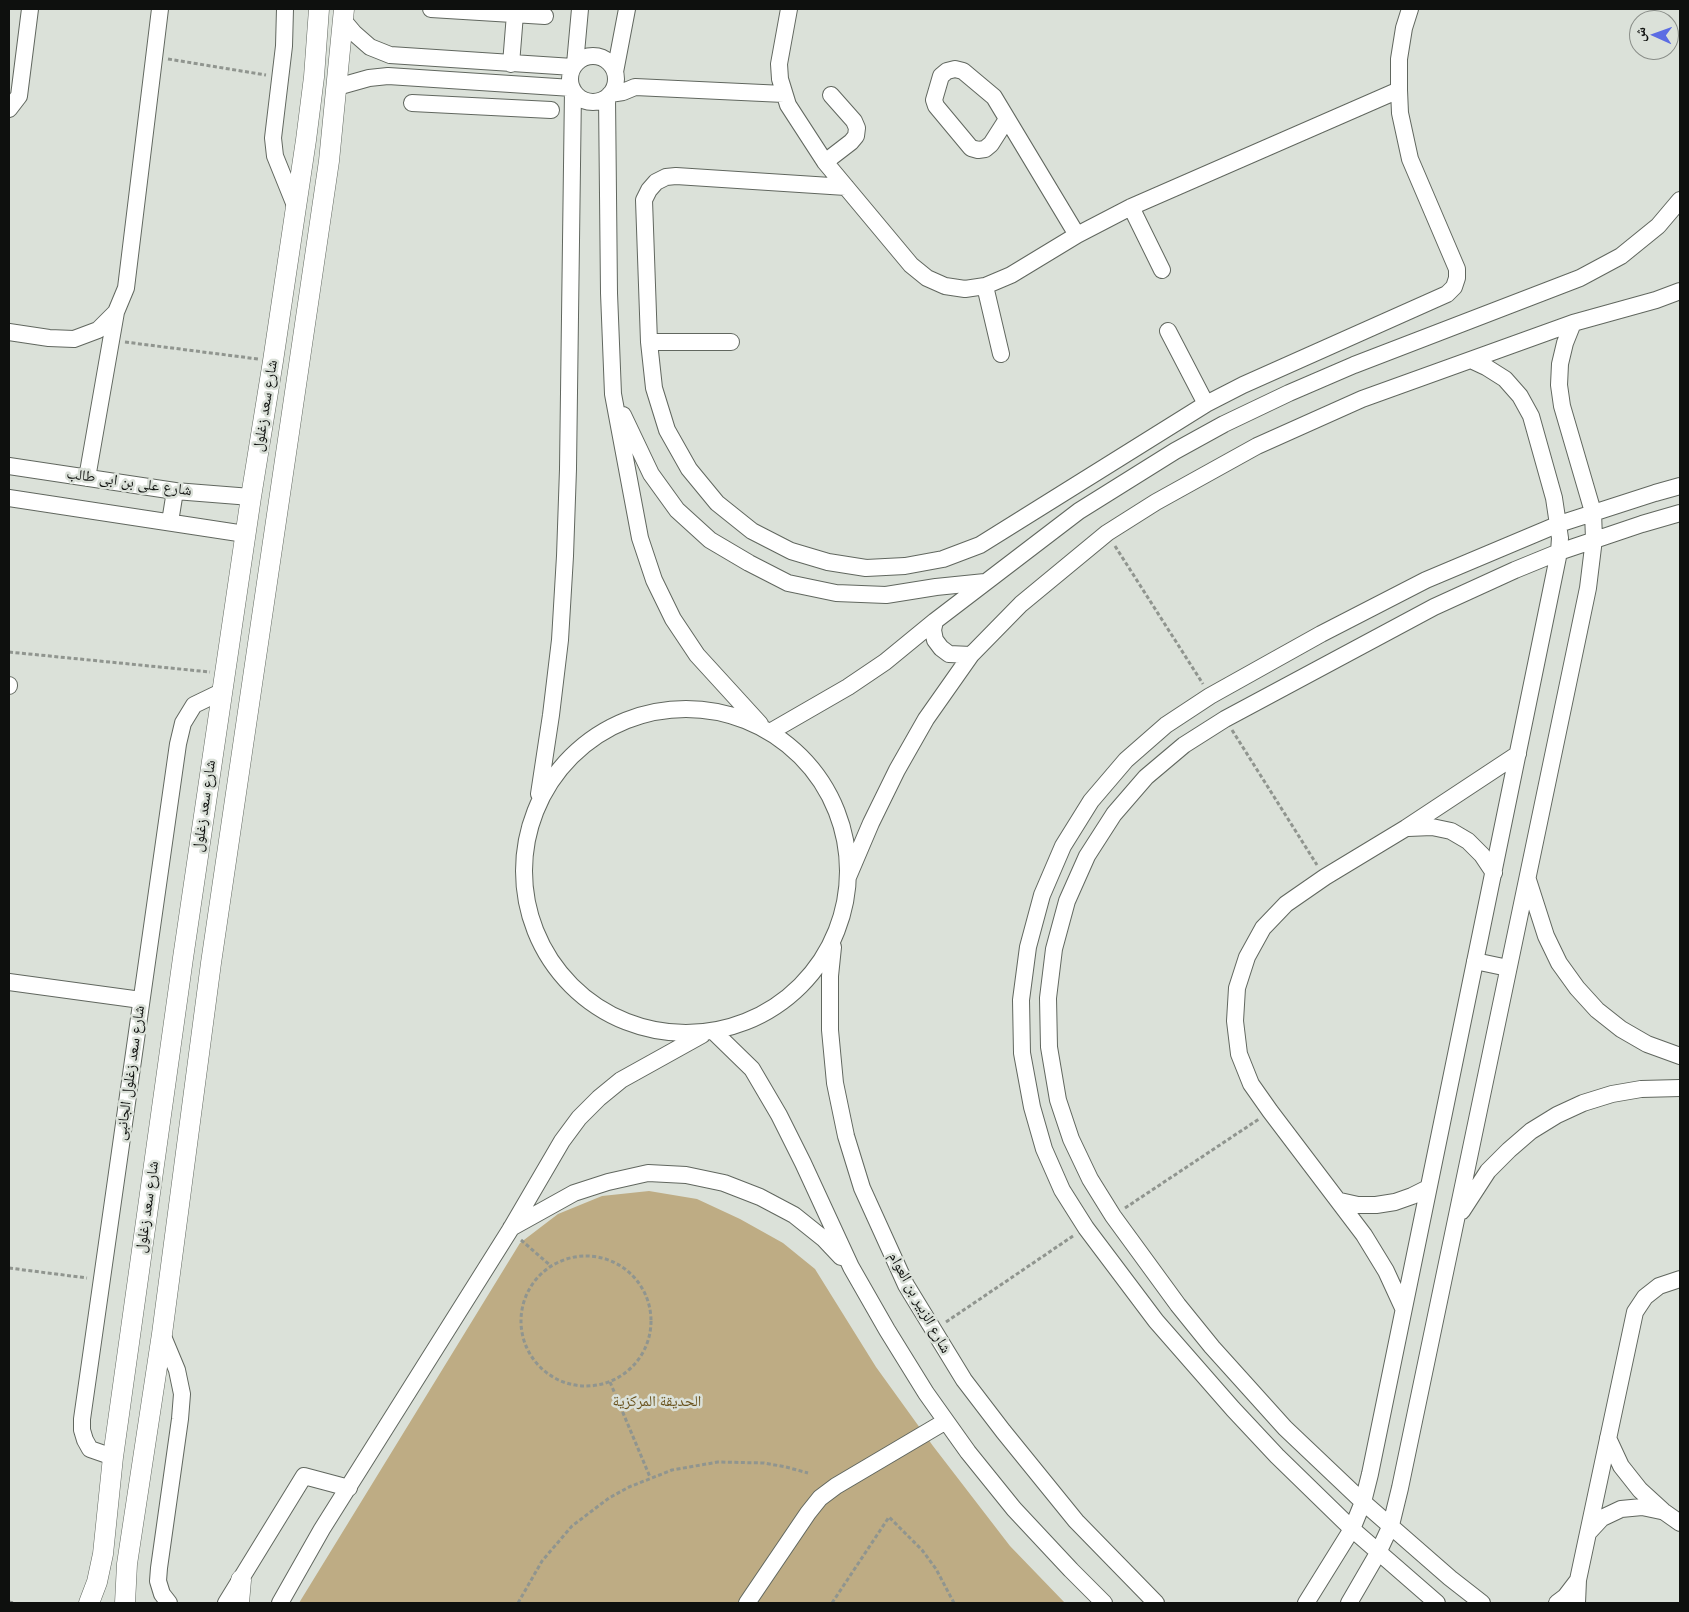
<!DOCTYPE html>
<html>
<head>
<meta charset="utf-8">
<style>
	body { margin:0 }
	#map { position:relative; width:1689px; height:1612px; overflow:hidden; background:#dbe1d9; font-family:Poppins,"Noto Naskh Arabic",sans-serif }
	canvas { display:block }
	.frame { position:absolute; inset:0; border:10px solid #0e100e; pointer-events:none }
	.north { position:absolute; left:1629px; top:10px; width:50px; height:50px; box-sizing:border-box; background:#dbe1d9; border:1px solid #898d88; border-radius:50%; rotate:272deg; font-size:14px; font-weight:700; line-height:20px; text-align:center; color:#0e100e }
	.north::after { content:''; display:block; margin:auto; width:18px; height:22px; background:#5b6ce3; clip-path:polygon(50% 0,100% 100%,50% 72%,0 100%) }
</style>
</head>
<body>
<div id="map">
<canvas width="1689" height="1612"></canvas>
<div class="frame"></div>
<div class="north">ش</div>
</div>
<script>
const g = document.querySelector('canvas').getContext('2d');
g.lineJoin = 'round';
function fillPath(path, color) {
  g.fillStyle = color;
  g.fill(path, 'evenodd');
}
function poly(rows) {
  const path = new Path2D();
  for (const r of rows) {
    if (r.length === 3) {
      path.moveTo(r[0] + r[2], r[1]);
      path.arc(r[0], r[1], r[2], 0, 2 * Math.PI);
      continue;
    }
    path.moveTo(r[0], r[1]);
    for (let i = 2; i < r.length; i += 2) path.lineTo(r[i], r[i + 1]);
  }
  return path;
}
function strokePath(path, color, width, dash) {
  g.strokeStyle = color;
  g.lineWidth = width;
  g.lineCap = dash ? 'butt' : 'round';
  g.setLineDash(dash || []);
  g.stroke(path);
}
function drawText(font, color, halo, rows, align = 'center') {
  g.font = font + ' Poppins,"Noto Naskh Arabic",sans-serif';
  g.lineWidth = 5;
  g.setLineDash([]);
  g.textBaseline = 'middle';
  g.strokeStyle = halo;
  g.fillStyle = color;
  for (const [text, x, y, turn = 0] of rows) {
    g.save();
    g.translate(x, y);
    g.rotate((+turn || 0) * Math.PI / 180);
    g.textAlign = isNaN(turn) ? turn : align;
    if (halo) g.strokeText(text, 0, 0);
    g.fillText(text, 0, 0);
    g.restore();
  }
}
fillPath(poly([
	[649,1191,697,1199,740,1219,783,1243,815,1269,876,1367,933,1446,1010,1546,1065,1603,299,1603,520,1243,558,1214,602,1196]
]), '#beac84');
const minor = poly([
	[285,9,284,46,273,138,275,156,296,208],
	[431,9,545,16],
	[789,9,779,64,780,79,788,105,825,162,911,265,927,278,945,286,965,289,985,286,1011,275,1077,235,1131,207,1399,90],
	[343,20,354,33,370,47,390,55,573,67],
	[593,79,23],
	[511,64,515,14],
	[575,64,580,9],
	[615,72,627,9],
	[337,87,369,78,388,76,572,88],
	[610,94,623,92,635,87,784,94],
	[607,97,609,293,613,394,640,538,654,580,673,619,697,655,760,724],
	[412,103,551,110],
	[9,109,19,96,30,9],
	[1007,119,991,144,985,149,978,150,971,148,936,106,934,100,941,76,947,71,955,69,963,71,994,97,1077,235],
	[825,162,851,142,856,136,857,128,854,121,831,95],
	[846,187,676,176,666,177,656,182,649,190,644,200,649,342,654,388,667,430,689,469,717,503,752,531,791,551,828,562,866,568,905,566,943,559,980,545,1206,404,1243,385,1447,294,1454,287,1457,278,1457,269,1410,159,1400,113,1399,90,1399,59,1404,28,1410,9],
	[1131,207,1162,270],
	[985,286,1001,354],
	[1168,331,1206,404],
	[9,332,49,338,74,339,98,330,116,312,126,288,160,9],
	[649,342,731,342],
	[623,415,651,474,677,510,710,540,749,563,788,583,836,593,886,595,936,587,985,582],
	[9,466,175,491,251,497],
	[87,478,116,312],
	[9,498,245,534],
	[170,522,175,491],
	[935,621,933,630,935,640,941,648,949,654,971,655],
	[9,685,9,686],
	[686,871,162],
	[770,732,848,687,885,662,935,621,1079,511,1175,451,1224,424,1289,393,1354,365,1580,278,1621,256,1658,226,1680,200],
	[539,794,551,715,560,640,565,556,568,469,573,90],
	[1408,828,1432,827,1451,831,1468,841,1482,855,1494,873],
	[848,877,871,823,897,770,926,719,971,655,1021,604,1107,533,1156,502,1257,446,1362,399,1573,323,1656,300,1680,291],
	[1528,880,1546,936,1559,963,1577,988,1597,1010,1621,1029,1647,1044,1680,1056],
	[833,947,830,976,830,1030,835,1083,846,1136,862,1188,906,1285,964,1380,1003,1431,1076,1521,1156,1603],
	[1475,961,1508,968],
	[9,982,141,1000],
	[714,1032,752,1069,779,1115,803,1163,851,1267,887,1330,926,1393,968,1452,1014,1509,1071,1570,1104,1603],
	[1340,1201,1358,1205,1376,1205,1395,1202,1412,1196,1428,1188],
	[1462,1211,1488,1171,1509,1150,1531,1131,1557,1115,1583,1103,1612,1094,1641,1089,1680,1088],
	[511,1228,574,1193,608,1182,648,1173,686,1175,724,1183,760,1197,794,1215,824,1239,841,1257],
	[1403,1308,1386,1271,1364,1235,1270,1111,1251,1084,1239,1054,1235,1021,1237,988,1247,957,1263,928,1286,904,1325,877,1406,828,1518,754],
	[162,1334,177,1370,182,1394,180,1419,159,1568,158,1581,162,1594,169,1603],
	[1608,1438,1621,1466,1640,1490,1663,1511,1680,1523],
	[113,1457,90,1449,85,1440,82,1430,82,1419,178,744,183,723,194,705,221,692],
	[1589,1532,1602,1518,1621,1509,1642,1507,1661,1511],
	[226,1603,304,1476,349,1488],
	[280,1603,322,1529,510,1230,562,1141,579,1118,599,1098,621,1080,702,1035],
	[747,1603,808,1513,820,1498,836,1486,946,1421],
	[1306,1603,1352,1529,1363,1502,1370,1474,1559,552,1560,538,1554,498,1531,416,1520,396,1505,379,1486,367,1471,360],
	[1349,1603,1378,1553,1391,1525,1400,1488,1588,588,1594,539,1593,512,1562,406,1559,385,1560,364,1565,343,1573,323],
	[1437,1603,1352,1529,1277,1456,1233,1409,1156,1321,1086,1228,1062,1190,1044,1149,1032,1107,1022,1053,1021,1000,1028,947,1042,895,1063,846,1091,801,1126,760,1166,725,1210,696,1321,634,1426,580,1559,524,1655,493,1680,486],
	[1482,1603,1450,1578,1363,1502,1285,1428,1212,1347,1178,1305,1113,1216,1090,1179,1071,1139,1058,1100,1049,1047,1048,998,1054,949,1067,901,1087,856,1114,814,1146,777,1184,745,1225,719,1434,607,1515,570,1559,552,1642,524,1680,513],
	[1557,1603,1565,1597,1578,1580],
	[1577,1603,1578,1580,1635,1312,1645,1297,1659,1286,1680,1279]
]);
const major = poly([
	[89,1603,97,1582,103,1554,113,1457,183,958,251,497,273,361,306,140,314,77,319,9],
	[125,1603,127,1564,162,1334,211,963,329,161,344,9],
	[239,1603,241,1580]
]);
strokePath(minor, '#61675f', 18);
strokePath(major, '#61675f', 21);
strokePath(poly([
	[168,59,266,75],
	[125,342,258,359],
	[1115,546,1203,684],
	[9,652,210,672],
	[1232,730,1317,865],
	[1125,1208,1259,1119],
	[521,1240,551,1266],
	[586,1321,65],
	[9,1268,87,1278],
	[946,1322,1073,1236],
	[610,1382,650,1477],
	[9,1602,15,1603],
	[518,1603,542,1561,572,1526,609,1498,629,1487,672,1470,718,1462,764,1463,786,1467,808,1473],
	[832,1603,889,1517,922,1550,936,1569,954,1603]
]), '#90958f', 3, [4, 2.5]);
strokePath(minor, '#fff', 16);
strokePath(major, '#fff', 20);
drawText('15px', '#0e100e', '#dbe1d9', [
	["شارع سعد زغلول",266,406,-81],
	["شارع على بن ابى طالب",129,483,8],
	["شارع سعد زغلول",205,806,-82],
	["شارع سعد زغلول الجانبى",131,1073,-82],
	["شارع سعد زغلول",148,1207,-82],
	["شارع الزبير بن العوام",919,1303,61]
]);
drawText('15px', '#69531e', '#dbe1d9', [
	["الحديقة المركزية",657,1402]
]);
</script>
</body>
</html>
